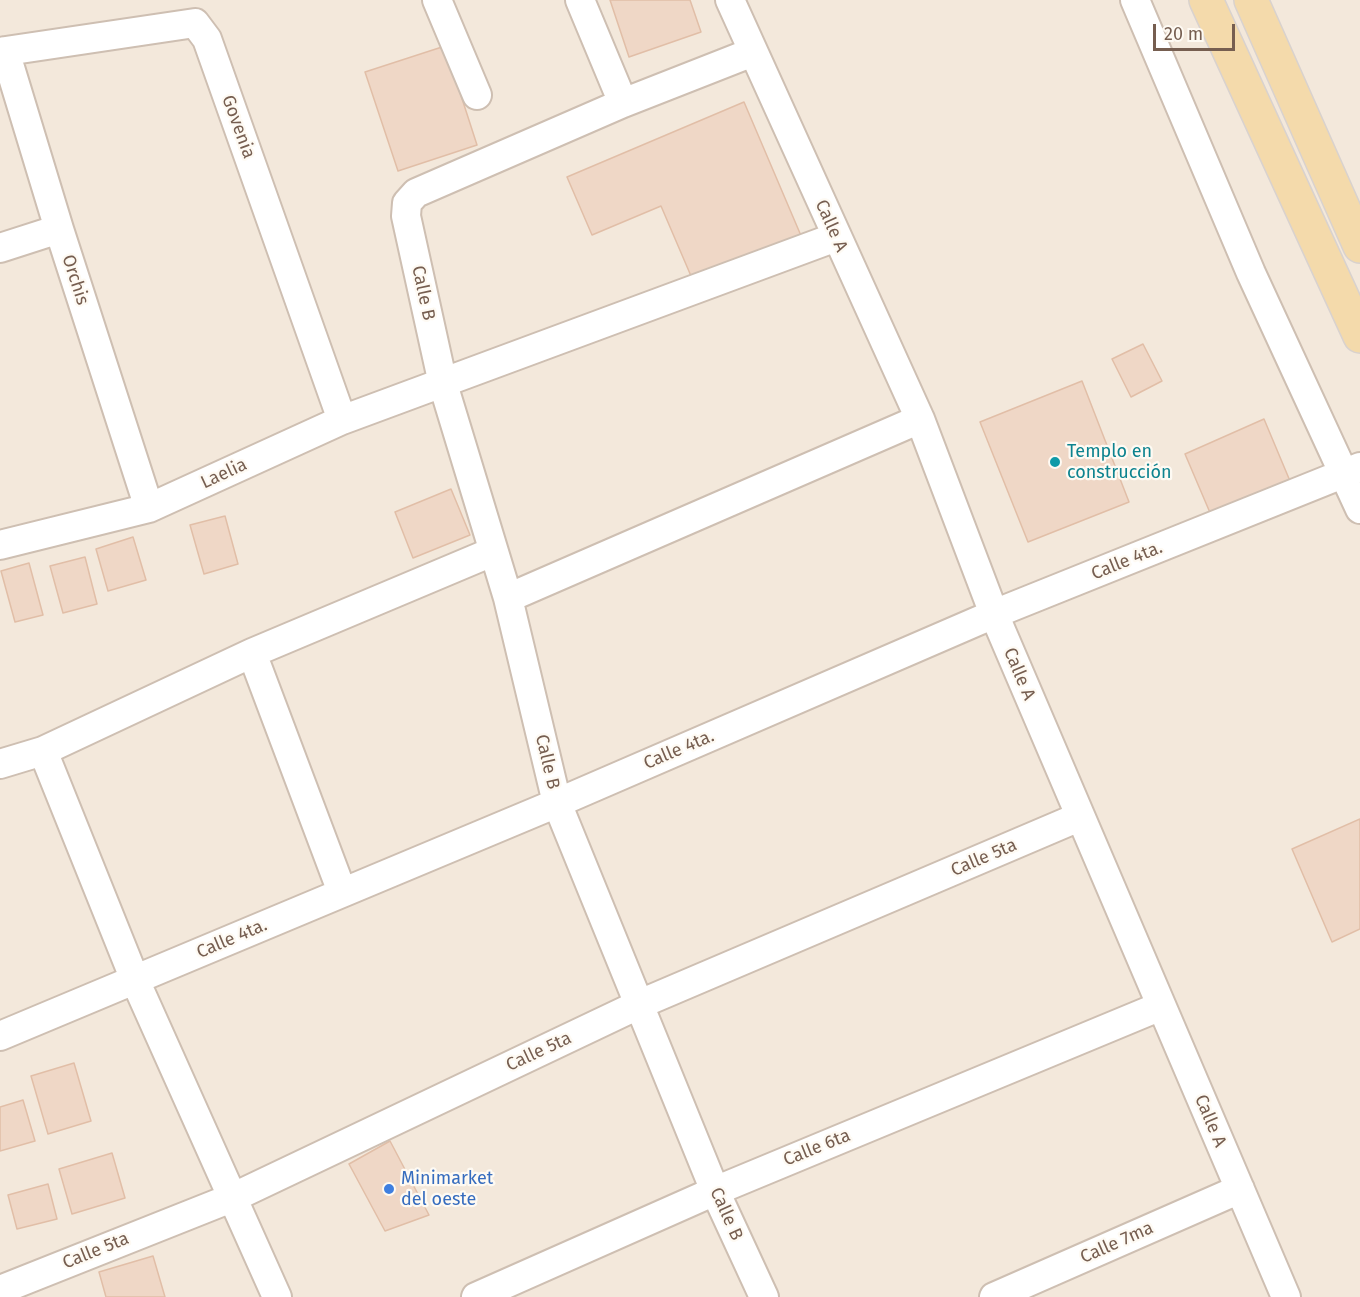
<!DOCTYPE html>
<html>
<head>
<meta charset="utf-8">
<style>
	body { margin:0 }
	#map { position:relative; width:1360px; height:1297px; overflow:hidden; background:#fcf6ed; font-family:"Fira Sans",sans-serif }
	canvas { display:block }
	.scale { position:absolute; left:1153px; top:24px; width:82px; height:27px; box-sizing:border-box; border:3px solid #765e50; border-top:0; padding-left:8px; font-size:18px; line-height:21px; white-space:nowrap; color:#765e50; -webkit-text-stroke:4px #fefaf3; paint-order:stroke }
</style>
</head>
<body>
<div id="map">
<canvas width="1360" height="1297"></canvas>
<div class="scale">20 m</div>
</div>
<script>
const g = document.querySelector('canvas').getContext('2d');
g.lineJoin = 'round';
function fillPath(path, color) {
  g.fillStyle = color;
  g.fill(path, 'evenodd');
}
function poly(rows) {
  const path = new Path2D();
  for (const r of rows) {
    path.moveTo(r[0], r[1]);
    for (let i = 2; i < r.length; i += 2) path.lineTo(r[i], r[i + 1]);
  }
  return path;
}
function strokePath(path, color, width, dash) {
  g.strokeStyle = color;
  g.lineWidth = width;
  g.lineCap = dash ? 'butt' : 'round';
  g.setLineDash(dash || []);
  g.stroke(path);
}
function drawText(font, color, halo, rows, align = 'center') {
  g.font = font + ' "Fira Sans",sans-serif';
  g.lineWidth = 4.5;
  g.setLineDash([]);
  g.textBaseline = 'middle';
  g.strokeStyle = halo;
  g.fillStyle = color;
  for (const [text, x, y, turn = 0] of rows) {
    g.save();
    g.translate(x, y);
    g.rotate((+turn || 0) * Math.PI / 180);
    g.textAlign = isNaN(turn) ? turn : align;
    if (halo) g.strokeText(text, 0, 0);
    g.fillText(text, 0, 0);
    g.restore();
  }
}
fillPath(poly([
	[0,0,1360,0,1360,1297,0,1297]
]), '#f3e8db');
const building = poly([
	[610,0,690,0,701,32,629,57,610,0],
	[445,46,477,145,398,171,365,72,445,46],
	[744,102,802,238,694,283,661,206,592,235,567,177,744,102],
	[1143,344,1162,381,1131,397,1112,359,1143,344],
	[1082,381,1129,502,1028,542,980,422,1082,381],
	[1264,419,1290,481,1211,515,1185,454,1264,419],
	[451,489,470,535,413,558,395,512,451,489],
	[225,516,238,564,204,574,190,525,225,516],
	[133,537,146,580,108,591,96,549,133,537],
	[85,557,97,604,63,613,50,566,85,557],
	[29,563,43,615,15,622,1,571,29,563],
	[1360,819,1360,929,1332,942,1292,849,1360,819],
	[74,1063,91,1121,48,1134,31,1076,74,1063],
	[23,1100,35,1141,0,1151,0,1107,23,1100],
	[390,1141,429,1215,385,1231,349,1164,390,1141],
	[112,1153,125,1198,72,1214,59,1169,112,1153],
	[48,1184,57,1219,17,1229,8,1195,48,1184],
	[153,1256,165,1297,106,1297,99,1272,153,1256]
]);
fillPath(building, '#efd7c6');
strokePath(building, '#e1bea7', 1.5);
const minor = poly([
	[437,0,477,95],
	[580,0,623,103],
	[730,0,920,419,994,614,1286,1297],
	[1135,0,1251,273,1360,509],
	[5,51,59,229,149,508],
	[0,52,195,23,207,39,342,420],
	[753,52,623,103,416,193,407,203,406,216,443,384,508,598,557,803,715,1191,764,1297],
	[0,248,59,229],
	[0,545,149,508,342,420,836,237],
	[508,598,920,419],
	[252,653,342,892],
	[43,751,135,980,277,1297],
	[0,764,43,751,252,653,492,552],
	[0,1036,557,803,994,614,1360,467],
	[0,1290,234,1197,640,1004,1079,817],
	[476,1297,715,1191,1161,1006],
	[994,1297,1240,1189]
]);
const major = poly([
	[1206,0,1360,336],
	[1251,0,1360,246]
]);
strokePath(minor, '#cebfb2', 32);
strokePath(major, '#d9d2ce', 36);
strokePath(minor, '#fff', 28);
strokePath(major, '#f4daab', 33);
for (const [x, y, r, color] of [
	[1055,462,6,"#0f9aa8"],
	[389,1189,6,"#3f7fe0"]
]) {
  const dot = new Path2D();
  dot.arc(x, y, r, 0, 2 * Math.PI);
  g.fillStyle = color;
  g.fill(dot);
  strokePath(dot, '#fefaf3', 2);
}
drawText('18px', '#765e50', '#fefaf3', [
	["Govenia",238,127,70],
	["Calle A",831,226,66],
	["Orchis",75,280,72],
	["Calle B",423,293,78],
	["Laelia",224,474,-25],
	["Calle 4ta.",1127,561,-22],
	["Calle A",1019,674,67],
	["Calle 4ta.",679,750,-23],
	["Calle B",547,762,77],
	["Calle 5ta",984,858,-23],
	["Calle 4ta.",232,939,-23],
	["Calle 5ta",539,1052,-25],
	["Calle A",1210,1121,67],
	["Calle 6ta",817,1148,-22],
	["Calle B",726,1214,66],
	["Calle 7ma",1117,1243,-24],
	["Calle 5ta",96,1251,-22]
]);
drawText('18px', '#0d838f', '#fefaf3', [
	["Templo en",1067,452],
	["construcción",1067,473]
], 'left');
drawText('18px', '#366cbe', '#fefaf3', [
	["Minimarket",401,1179],
	["del oeste",401,1200]
], 'left');
</script>
</body>
</html>
